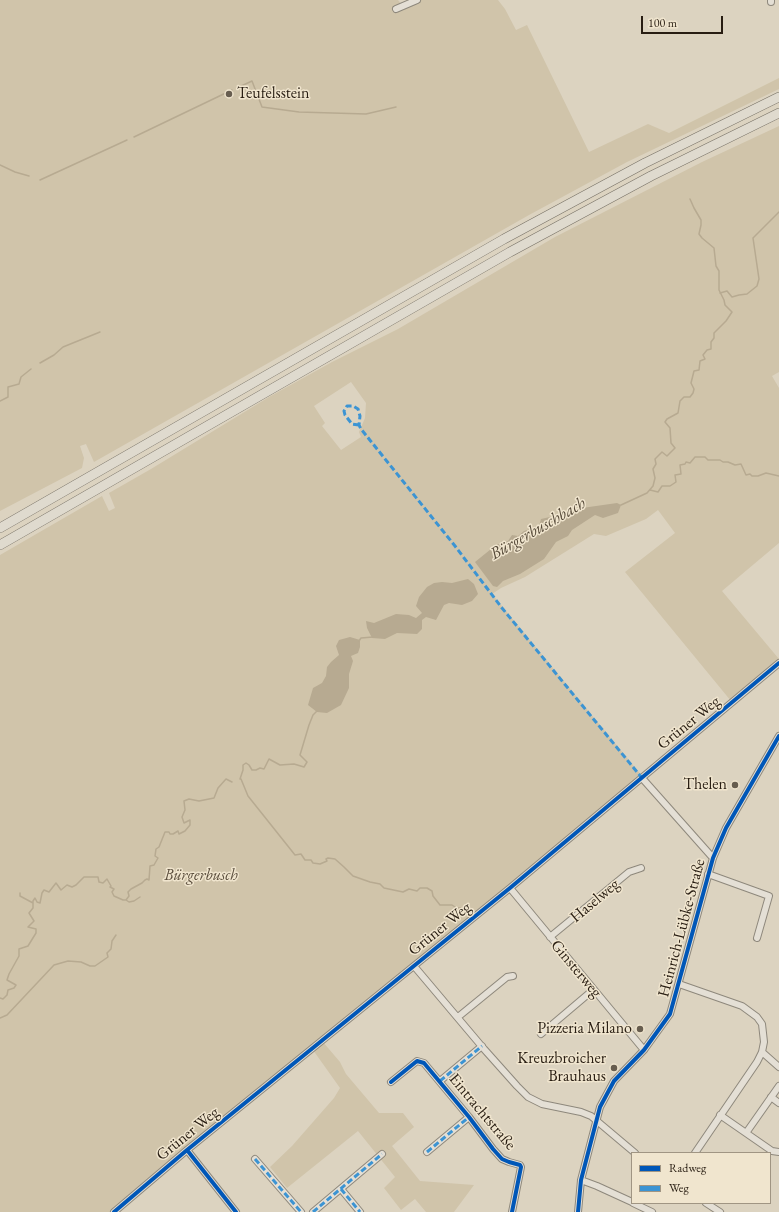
<!DOCTYPE html>
<html>
<head>
<meta charset="utf-8">
<style>
	body { margin:0 }
	#map { position:relative; width:779px; height:1212px; overflow:hidden; background:#dcd3c0; font-family:"EB Garamond",serif }
	canvas { display:block }
	.legend { position:absolute; left:631px; top:1152px; width:140px; height:52px; box-sizing:border-box; background:#f0e5ce; border:1px solid #a09583; margin:0; padding:5px 7px; list-style:none; font-size:12px; color:#281d12 }
	.legend li { display:flex; align-items:center; gap:8px; height:20px }
	.legend b { width:20px; border:1px solid #a09583 }
	.scale { position:absolute; left:641px; top:16px; width:82px; height:18px; box-sizing:border-box; border:2px solid #281d12; border-top:0; padding-left:5px; font-size:12px; line-height:14px; white-space:nowrap; color:#281d12; -webkit-text-stroke:3px #f0e5ce; paint-order:stroke }
</style>
</head>
<body>
<div id="map">
<canvas width="779" height="1212"></canvas>
<ul class="legend">
<li><b style="height:5px;background:#0057b8"></b>Radweg</li>
<li><b style="height:5px;background:#3c94d3"></b>Weg</li>
</ul>
<div class="scale">100 m</div>
</div>
<script>
const g = document.querySelector('canvas').getContext('2d');
g.lineJoin = 'round';
function fillPath(path, color) {
  g.fillStyle = color;
  g.fill(path, 'evenodd');
}
function poly(rows) {
  const path = new Path2D();
  for (const r of rows) {
    path.moveTo(r[0], r[1]);
    for (let i = 2; i < r.length; i += 2) path.lineTo(r[i], r[i + 1]);
  }
  return path;
}
function strokePath(path, color, width, dash) {
  g.strokeStyle = color;
  g.lineWidth = width;
  g.lineCap = dash ? 'butt' : 'round';
  g.setLineDash(dash || []);
  g.stroke(path);
}
function drawText(font, color, halo, rows, align = 'center') {
  g.font = font + ' "EB Garamond",serif';
  g.lineWidth = 3;
  g.setLineDash([]);
  g.textBaseline = 'middle';
  g.strokeStyle = halo;
  g.fillStyle = color;
  for (const [text, x, y, turn = 0] of rows) {
    g.save();
    g.translate(x, y);
    g.rotate((+turn || 0) * Math.PI / 180);
    g.textAlign = isNaN(turn) ? turn : align;
    if (halo) g.strokeText(text, 0, 0);
    g.fillText(text, 0, 0);
    g.restore();
  }
}
fillPath(poly([
	[0,0,398,0,402,5,411,0,498,0,505,9,516,30,527,25,589,152,648,124,669,133,779,78,779,89,627,162,529,215,94,462,86,444,80,446,84,458,82,468,0,511],
	[779,126,779,372,772,376,779,388,779,543,722,591,779,659,731,701,625,572,675,533,658,510,646,519,606,536,594,534,525,577,501,588,492,594,642,776,110,1212,0,1212,0,555,102,496,109,511,115,508,109,493,151,469,269,397,332,362,398,329,555,237,702,162],
	[351,382,366,403,365,418,359,432,361,437,341,450,322,426,325,423,314,406],
	[323,1042,340,1062,346,1074,379,1113,403,1113,414,1127,392,1146,420,1181,474,1185,454,1212,426,1212,415,1199,401,1210,384,1188,395,1177,358,1131,287,1188,270,1167,292,1146,334,1098,340,1088,313,1050]
]), '#d0c4aa');
fillPath(poly([
	[617,503,621,505,618,513,603,518,595,515,572,530,568,536,556,542,544,559,520,574,503,581,497,587,493,586,475,562,496,545,508,541,512,535,518,536,524,531,539,526,541,519,550,517,557,520,575,509],
	[468,579,474,584,478,594,472,601,462,605,449,603,444,605,436,620,426,617,422,620,422,629,417,634,397,633,385,639,372,638,367,628,366,621,374,623,396,614,409,615,416,618,422,613,416,606,419,597,427,587,434,583,442,582,452,583],
	[350,637,360,640,360,647,358,653,351,656,353,661,349,674,349,688,341,705,327,713,317,712,308,705,313,688,322,683,326,676,327,667,331,662,339,655,336,646,339,640]
]), '#b7aa91');
strokePath(poly([
	[239,87,252,81,262,107,299,112,366,114,396,107],
	[134,137,232,90],
	[0,165,15,172,29,176],
	[40,180,127,140],
	[720,293,727,291,732,297,739,295,747,294,757,286,759,279,753,238,779,212],
	[40,363,54,355,63,347,100,332],
	[0,401,8,397,8,387,19,384,21,377,31,369],
	[650,490,658,492,662,486,670,486,676,482,675,475,681,474,680,465,685,464,686,462,690,463,695,457,705,457,708,460,720,460,723,462,728,462,735,465,741,464,746,475,750,474,752,476,758,476,766,473,779,476],
	[621,505,647,493,653,486,655,478,653,469,656,464,655,459,662,452,667,456,675,448,671,443,670,428,665,422,667,419,678,413,680,401,684,397,690,397,693,393,694,389,691,383,694,371,699,370,700,361,705,359,703,355,707,350,711,349,711,342,714,338,714,333,726,321,732,312,725,305,724,300,719,290,719,271,716,266,714,248,702,238,699,234,701,225,701,220,694,208,690,199],
	[359,641,361,638,373,637],
	[240,779,243,770,243,765,246,763,249,765,252,770,256,770,260,768,264,769,269,759,280,765,294,764,304,767,307,762,300,755,309,725,313,715,317,711],
	[241,779,248,796,295,855,301,854,305,860,311,860,313,863,320,864,327,861,326,859,328,858,335,859,344,867,353,876,370,882,380,884,384,888,403,892,409,889,417,891,420,888,427,888,432,891,433,896,440,905,452,905,455,907,464,909,469,913],
	[20,893,20,896,33,903],
	[126,900,129,902,134,901,140,897],
	[0,998,3,999,7,995,8,990,14,988,16,985,7,980,9,974,19,956,19,949,28,946,36,933,36,929,28,927,34,921,29,913,33,908,33,901,35,898,37,902,40,903,42,893,44,890,49,892,56,883,61,890,67,885,72,887,76,885,84,877,98,877,99,882,103,883,107,879,111,886,110,887,114,889,112,892,114,896,123,900,126,900,129,896,128,892,131,889,142,883,145,880,147,879,149,880,150,866,154,865,158,858,155,856,156,849,159,847,165,832,169,832,170,834,173,834,178,831,179,834,185,831,190,825,190,820,184,823,182,817,185,810,184,801,189,799,199,801,214,798,218,788,226,779,232,782],
	[0,1018,7,1015,54,965,68,961,81,962,90,966,95,966,108,957,107,953,111,949,112,941,116,935]
]), '#b7aa91', 1.5);
const minor = poly([
	[771,0,771,2],
	[396,9,417,0],
	[642,778,713,858],
	[708,874,769,896,757,938],
	[510,888,644,1050],
	[550,937,629,872,641,868],
	[414,966,484,1049,517,1086,528,1097,542,1104,581,1112,591,1116,635,1153],
	[679,984,742,1006,757,1017,762,1024,764,1042,762,1052,757,1062,695,1153],
	[458,1017,507,977,513,976],
	[541,1034,593,990],
	[762,1052,779,1067],
	[440,1081,482,1046],
	[391,1082,417,1061,424,1063,469,1117,493,1149,502,1159,509,1162,520,1165,521,1167,512,1212],
	[771,1097,779,1103],
	[720,1115,772,1151,779,1152],
	[746,1133,779,1086],
	[187,1150,236,1212],
	[427,1152,469,1117],
	[255,1159,301,1212],
	[581,1180,597,1186,632,1202],
	[341,1189,360,1212],
	[633,1203,652,1212],
	[706,1203,720,1212],
	[114,1212,187,1150,510,888,779,663],
	[313,1212,382,1154],
	[578,1212,581,1180,600,1107,614,1081,644,1050,670,1014,713,858,726,828,779,736]
]);
const highway = poly([
	[0,528,504,239,645,163,779,97],
	[0,545,510,252,651,176,779,113]
]);
strokePath(minor, '#8e887c', 8);
strokePath(highway, '#756f64', 10);
strokePath(minor, '#e4dfd5', 6);
strokePath(highway, '#dfdace', 9);
strokePath(poly([
	[359,425,352,424,345,415,344,411,347,406,353,406,358,409,360,416,359,425,361,429,455,546,502,608,642,778],
	[440,1081,482,1046],
	[427,1152,469,1117],
	[255,1159,301,1212],
	[341,1189,360,1212],
	[313,1212,382,1154]
]), '#3c94d3', 3, [6, 3]);
strokePath(poly([
	[391,1082,417,1061,424,1063,469,1117,493,1149,502,1159,509,1162,520,1165,521,1167,512,1212],
	[187,1150,236,1212],
	[114,1212,187,1150,510,888,779,663],
	[578,1212,581,1180,600,1107,614,1081,644,1050,670,1014,713,858,726,828,779,736]
]), '#0057b8', 4);
for (const [x, y, r, color] of [
	[229,94,4,"#675d4f"],
	[735,785,4,"#675d4f"],
	[640,1029,4,"#675d4f"],
	[614,1068,4,"#675d4f"]
]) {
  const dot = new Path2D();
  dot.arc(x, y, r, 0, 2 * Math.PI);
  g.fillStyle = color;
  g.fill(dot);
  strokePath(dot, '#f0e5ce', 1.5);
}
drawText('16px', '#281d12', '#f0e5ce', [
	["Teufelsstein",237,94,"left"],
	["Thelen",727,785],
	["Pizzeria Milano",632,1029],
	["Kreuzbroicher",606,1059],
	["Brauhaus",606,1077]
], 'right');
drawText('16px', '#281d12', '#f0e5ce', [
	["Grüner Weg",689,723,-39],
	["Haselweg",595,901,-40],
	["Heinrich-Lübke-Straße",682,928,-75],
	["Grüner Weg",440,929,-39],
	["Ginsterweg",576,969,50],
	["Eintrachtstraße",482,1112,50],
	["Grüner Weg",188,1134,-39]
]);
drawText('italic 16px', '#584b3a', '#f0e5ce', [
	["Bürgerbusch",201,876]
]);
drawText('italic 17px', '#544837', '#f0e5ce', [
	["Bürgerbuschbach",538,529,-30]
]);
</script>
</body>
</html>
